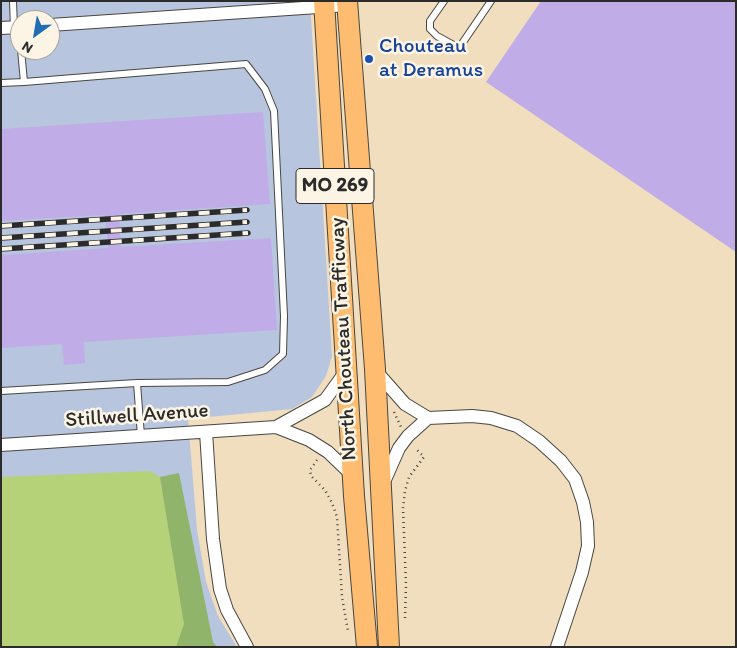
<!DOCTYPE html>
<html>
<head>
<meta charset="utf-8">
<style>
	body { margin:0 }
	#map { position:relative; width:737px; height:648px; overflow:hidden; background:#f0debe; font-family:Itim,sans-serif }
	canvas { display:block }
	.frame { position:absolute; inset:0; border:2px solid #2b2b2b; pointer-events:none }
	.north { position:absolute; left:10px; top:10px; width:50px; height:50px; box-sizing:border-box; background:#fcf5e5; border:1px solid #a8a49b; border-radius:50%; rotate:212deg; font-size:14px; font-weight:700; line-height:20px; text-align:center; color:#2b2b2b }
	.north::after { content:''; display:block; margin:auto; width:18px; height:22px; background:#1f6fb2; clip-path:polygon(50% 0,100% 100%,50% 72%,0 100%) }
</style>
</head>
<body>
<div id="map">
<canvas width="737" height="648"></canvas>
<div class="frame"></div>
<div class="north">N</div>
</div>
<script>
const g = document.querySelector('canvas').getContext('2d');
g.lineJoin = 'round';
function fillPath(path, color) {
  g.fillStyle = color;
  g.fill(path, 'evenodd');
}
function poly(rows) {
  const path = new Path2D();
  for (const r of rows) {
    path.moveTo(r[0], r[1]);
    for (let i = 2; i < r.length; i += 2) path.lineTo(r[i], r[i + 1]);
  }
  return path;
}
function strokePath(path, color, width, dash) {
  g.strokeStyle = color;
  g.lineWidth = width;
  g.lineCap = dash ? 'butt' : 'round';
  g.setLineDash(dash || []);
  g.stroke(path);
}
function drawText(font, color, halo, rows, align = 'center') {
  g.font = font + ' Itim,sans-serif';
  g.lineWidth = 5;
  g.setLineDash([]);
  g.textBaseline = 'middle';
  g.strokeStyle = halo;
  g.fillStyle = color;
  for (const [text, x, y, turn = 0] of rows) {
    g.save();
    g.translate(x, y);
    g.rotate((+turn || 0) * Math.PI / 180);
    g.textAlign = isNaN(turn) ? turn : align;
    if (halo) g.strokeText(text, 0, 0);
    g.fillText(text, 0, 0);
    g.restore();
  }
}
fillPath(poly([
	[1,1,310,1,332,356,326,376,312,397,292,409,188,419,197,530,206,582,218,616,237,647,1,647],
	[20,20,50,20,50,50,20,50]
]), '#b7c5de');
fillPath(poly([
	[150,471,160,477,185,624,177,646,1,647,1,477]
]), '#b5d279');
fillPath(poly([
	[179,473,213,642,217,647,176,647,184,624,160,477]
]), '#90b469');
fillPath(poly([
	[541,1,736,1,736,252,486,82],
	[263,112,270,204,119,214,121,247,271,238,277,330,84,342,85,363,64,365,62,344,1,348,1,255,108,248,105,215,1,221,1,129]
]), '#c0ace7');
const lane = poly([
	[13,1,14,28],
	[444,1,430,21,430,29,437,36,459,48,491,1],
	[19,27,20,39],
	[24,82,246,64,265,89,274,111,284,316,283,354,265,370,228,382,137,383,141,436],
	[1,83,24,82,21,50],
	[1,391,137,383]
]);
const street = poly([
	[50,25,348,5],
	[1,28,20,27],
	[375,370,405,404,428,418],
	[276,427,309,440,328,452,353,476],
	[206,432,213,539,220,589,227,610,247,647],
	[1,445,276,427,325,400,346,371],
	[384,482,399,448,408,436,428,418,472,416,491,418,517,426,539,441,561,461,575,479,583,502,587,522,588,546,582,572,557,647]
]);
const primary = poly([
	[324,1,354,496,367,647],
	[347,1,375,369,389,647]
]);
strokePath(lane, '#494641', 8);
strokePath(street, '#494641', 14);
strokePath(primary, '#494641', 22);
strokePath(poly([
	[394,412,401,427],
	[317,460,310,470,311,476,325,490,332,503,337,517,342,597,348,631],
	[405,618,406,585,403,508,405,491,409,477,424,457,415,448]
]), '#494641', 2.5, [1, 4]);
strokePath(lane, '#fff', 6);
strokePath(street, '#fff', 12);
strokePath(primary, '#febc70', 20);
const rail = poly([
	[1,226,247,210],
	[1,238,247,222],
	[1,249,248,233]
]);
strokePath(rail, '#2b2b2b', 5.5);
strokePath(rail, '#fcf5e5', 4, [11]);
for (const [x, y, r, color] of [
	[369,59,5,"#1a4fb4"]
]) {
  const dot = new Path2D();
  dot.arc(x, y, r, 0, 2 * Math.PI);
  g.fillStyle = color;
  g.fill(dot);
  strokePath(dot, '#fcf5e5', 2);
}
for (const [x, y, w] of [
	[335,186,78]
]) {
  const box = new Path2D();
  box.roundRect(x - w / 2, y - 17.5, w, 35, 4);
  g.fillStyle = '#fcf5e5';
  g.fill(box);
  strokePath(box, '#2b2b2b', 1);
}
drawText('bold 20px', '#2b2b2b', null, [
	["MO 269",335,186]
]);
drawText('21px', '#164399', '#fcf5e5', [
	["Chouteau",379,47],
	["at Deramus",379,71]
], 'left');
drawText('21px', '#2b2b2b', '#fcf5e5', [
	["North Chouteau Trafficway",344,339,-93],
	["Stillwell Avenue",137,416,-4]
]);
</script>
</body>
</html>
